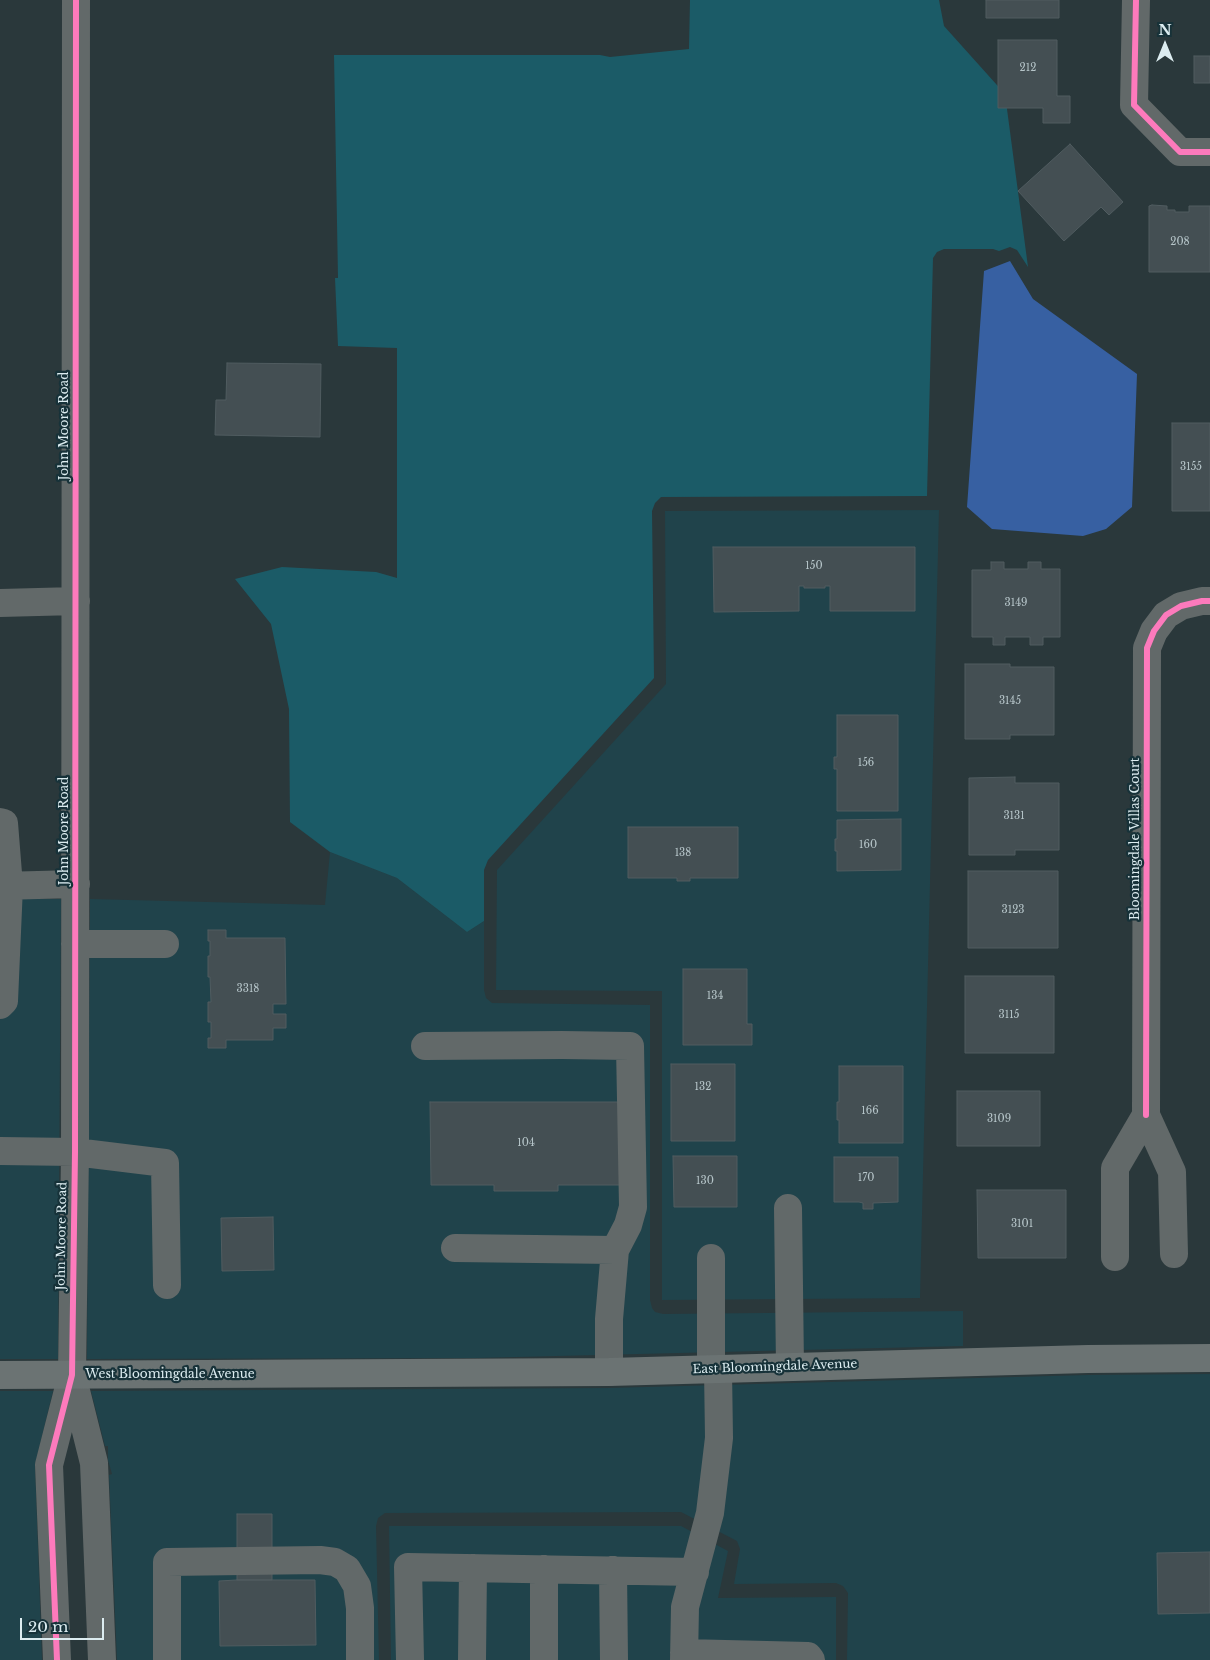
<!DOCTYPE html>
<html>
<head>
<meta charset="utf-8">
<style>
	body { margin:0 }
	#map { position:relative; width:1210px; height:1660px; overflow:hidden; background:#2a383b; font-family:"Libre Baskerville",serif }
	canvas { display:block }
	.north { position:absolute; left:1140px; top:20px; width:50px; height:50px; -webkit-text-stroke:4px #173239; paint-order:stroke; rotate:0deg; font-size:14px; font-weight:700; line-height:20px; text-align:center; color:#dcecf0 }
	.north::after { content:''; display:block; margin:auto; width:18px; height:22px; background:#dcecf0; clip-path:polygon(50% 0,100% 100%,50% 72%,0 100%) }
	.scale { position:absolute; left:20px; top:1618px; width:84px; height:22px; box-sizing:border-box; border:2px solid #dcecf0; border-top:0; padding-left:6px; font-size:15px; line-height:18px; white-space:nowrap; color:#dcecf0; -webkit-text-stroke:4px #173239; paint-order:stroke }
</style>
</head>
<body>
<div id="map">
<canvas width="1210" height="1660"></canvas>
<div class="north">N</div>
<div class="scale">20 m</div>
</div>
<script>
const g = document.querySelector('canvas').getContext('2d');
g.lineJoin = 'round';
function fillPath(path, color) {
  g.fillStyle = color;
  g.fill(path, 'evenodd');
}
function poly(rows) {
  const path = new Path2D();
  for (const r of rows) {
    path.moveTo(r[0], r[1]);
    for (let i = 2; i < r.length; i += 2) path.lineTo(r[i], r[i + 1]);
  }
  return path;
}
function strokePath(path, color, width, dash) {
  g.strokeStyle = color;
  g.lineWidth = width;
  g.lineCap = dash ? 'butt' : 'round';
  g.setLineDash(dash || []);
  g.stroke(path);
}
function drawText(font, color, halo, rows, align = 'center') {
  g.font = font + ' "Libre Baskerville",serif';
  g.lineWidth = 4.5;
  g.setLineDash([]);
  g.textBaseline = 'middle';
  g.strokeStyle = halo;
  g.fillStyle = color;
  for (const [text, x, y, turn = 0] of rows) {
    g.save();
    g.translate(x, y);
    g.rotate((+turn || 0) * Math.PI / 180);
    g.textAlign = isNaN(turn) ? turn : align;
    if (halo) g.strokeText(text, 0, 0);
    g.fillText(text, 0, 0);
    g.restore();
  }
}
fillPath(poly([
	[939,510,920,1298,662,1300,662,991,496,990,497,870,666,684,665,511],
	[330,852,397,878,467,932,484,921,484,990,486,998,492,1003,650,1005,650,1300,652,1308,655,1312,663,1314,963,1311,963,1346,476,1358,87,1359,90,899,325,905],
	[0,899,61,899,58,1359,0,1359],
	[1210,1374,1210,1660,847,1660,848,1593,843,1586,836,1583,734,1584,740,1549,737,1541,681,1512,385,1513,378,1518,376,1526,379,1660,117,1660,109,1475,112,1474,108,1460,108,1446,105,1446,91,1391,609,1388,1088,1375],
	[0,1391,53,1391,35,1465,42,1660,0,1660],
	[389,1526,681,1526,728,1551,718,1598,836,1597,836,1660,391,1660]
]), '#20434b');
fillPath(poly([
	[690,0,939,0,944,26,1005,94,1028,267,1017,250,1010,247,999,251,993,249,944,249,937,252,933,258,927,496,661,497,655,503,652,511,654,678,488,860,484,870,484,921,467,932,397,878,330,852,290,822,289,709,271,624,235,579,282,567,376,572,397,578,397,348,338,346,335,278,338,278,334,55,600,55,610,57,689,49]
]), '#1b5b67');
fillPath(poly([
	[1010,261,1033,299,1137,374,1132,507,1106,529,1083,536,992,529,967,507,984,271]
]), '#3760a2');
const building = poly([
	[986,0,1059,0,1059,18,986,18,986,0],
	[998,40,1057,40,1057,96,1070,96,1070,123,1043,123,1043,108,998,108,998,40],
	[1194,56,1210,56,1210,83,1194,83,1194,56],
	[1070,144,1123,202,1109,215,1101,207,1064,241,1018,191,1070,144],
	[1152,205,1167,206,1167,210,1175,210,1175,212,1189,212,1189,206,1210,206,1210,272,1149,272,1149,206,1152,205],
	[227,363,321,364,320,437,215,435,216,400,226,400,227,363],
	[1172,423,1210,423,1210,511,1172,511,1172,423],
	[713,547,915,547,915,611,830,611,830,586,825,586,825,588,804,588,804,586,799,586,799,611,714,612,713,547],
	[991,562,1004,562,1004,569,1028,569,1028,562,1041,562,1041,569,1060,569,1060,637,1043,637,1043,645,1030,645,1030,637,1005,637,1005,645,993,645,993,637,972,637,972,570,991,570,991,562],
	[965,664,1010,664,1010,667,1054,667,1054,735,1010,735,1010,739,965,739,965,664],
	[837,715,898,715,898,811,837,811,837,769,834,769,834,757,837,757,837,715],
	[1015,777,1015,783,1059,783,1059,850,1015,850,1015,855,969,855,969,778,1015,777],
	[901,819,901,870,837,871,837,851,835,851,835,839,837,839,837,820,901,819],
	[628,827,738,827,738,878,690,878,690,881,677,881,677,878,628,878,628,827],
	[968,871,1058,871,1058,948,968,948,968,871],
	[208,930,226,930,226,938,285,938,286,1004,273,1004,273,1014,286,1014,286,1028,273,1028,273,1040,226,1040,226,1048,208,1048,208,1038,211,1038,211,1022,208,1022,208,1002,211,1002,210,977,208,977,208,956,210,956,210,941,208,941,208,930],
	[683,969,747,969,747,1024,752,1024,752,1045,683,1045,683,969],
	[965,976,1054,976,1054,1053,965,1053,965,976],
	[671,1064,735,1064,735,1141,671,1141,671,1064],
	[839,1066,903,1066,903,1143,839,1143,839,1120,837,1120,837,1102,839,1102,839,1066],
	[957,1091,1040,1091,1040,1146,957,1146,957,1091],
	[430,1102,622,1102,622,1185,558,1185,558,1191,494,1191,494,1185,431,1185,430,1102],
	[673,1156,737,1156,737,1207,674,1207,673,1156],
	[834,1157,898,1157,898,1202,873,1203,873,1209,863,1209,863,1203,859,1202,834,1202,834,1157],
	[977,1190,1066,1190,1066,1258,978,1258,977,1190],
	[273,1217,274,1270,222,1271,221,1218,273,1217],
	[237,1514,272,1514,272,1580,237,1580,237,1514],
	[1210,1552,1210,1613,1158,1614,1157,1553,1210,1552],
	[237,1580,315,1580,316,1645,220,1646,219,1581,237,1580]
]);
fillPath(building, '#444f53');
strokePath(building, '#505c60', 1);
strokePath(poly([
	[1136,0,1134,105,1180,152,1210,152],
	[0,603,76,601],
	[0,822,4,823,9,886,4,1001,0,1005],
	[0,886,76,884],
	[75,944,165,944],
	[425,1046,562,1045,630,1046,633,1207,628,1225,615,1250,609,1319,609,1372],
	[0,1151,75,1152,165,1163,167,1285],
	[788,1208,790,1367],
	[455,1248,615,1250],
	[1174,1254,1172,1172,1146,1115,1147,648,1154,631,1166,615,1181,606,1202,601,1210,601],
	[1115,1257,1115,1168,1146,1115],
	[711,1369,711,1258],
	[73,1379,94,1463,102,1660],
	[613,1570,614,1660],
	[684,1653,808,1656,811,1660],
	[57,1660,49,1465,72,1375,75,1152,76,0],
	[167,1660,167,1562,320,1560,335,1562,347,1569,357,1586,360,1608,360,1660],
	[410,1660,408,1567,695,1572],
	[472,1660,473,1568],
	[544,1660,544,1569],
	[684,1660,685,1607,710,1513,719,1438,718,1369]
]), '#626969', 28);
strokePath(poly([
	[0,1375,609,1372,1088,1359,1210,1358]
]), '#6b7373', 28);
strokePath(poly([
	[1136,0,1134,105,1180,152,1210,152],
	[1146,1115,1147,648,1154,631,1166,615,1181,606,1202,601,1210,601],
	[57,1660,49,1465,72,1375,75,1152,76,0]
]), '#fd7abc', 6);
drawText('10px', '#b6c5c9', null, [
	["212",1028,68],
	["208",1180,242],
	["3155",1191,467],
	["150",814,566],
	["3149",1016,603],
	["3145",1010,701],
	["156",866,763],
	["3131",1014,816],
	["160",868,845],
	["138",683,853],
	["3123",1013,910],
	["3318",248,989],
	["134",715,996],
	["3115",1009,1015],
	["132",703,1087],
	["166",870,1111],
	["3109",999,1119],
	["104",526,1143],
	["170",866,1178],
	["130",705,1181],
	["3101",1022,1224]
]);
drawText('12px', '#dcecf0', '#173239', [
	["John Moore Road",65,426,-90],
	["John Moore Road",65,831,-90],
	["Bloomingdale Villas Court",1136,839,-90],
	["John Moore Road",62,1236,-89],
	["East Bloomingdale Avenue",775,1367,-2],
	["West Bloomingdale Avenue",170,1375]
]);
</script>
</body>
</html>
